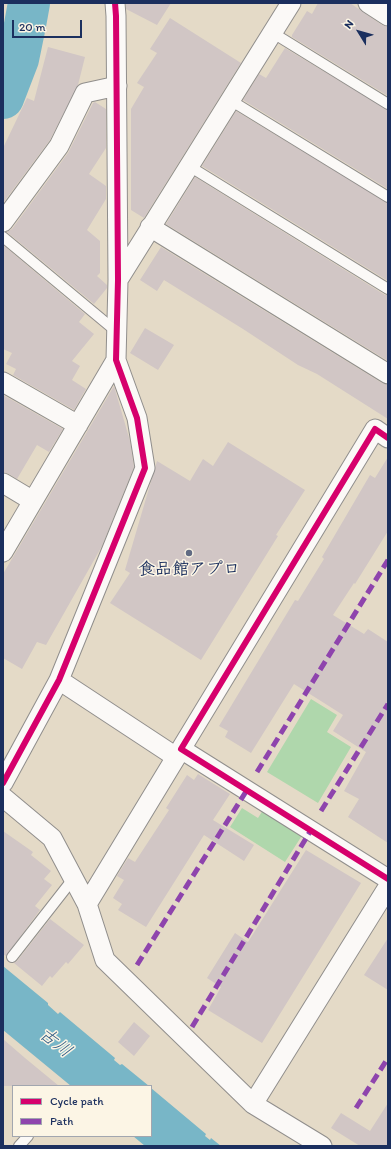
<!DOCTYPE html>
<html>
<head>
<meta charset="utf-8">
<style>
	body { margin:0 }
	#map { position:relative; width:391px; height:1149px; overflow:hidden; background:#e4dac7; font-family:Itim,sans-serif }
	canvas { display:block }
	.frame { position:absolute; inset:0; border:4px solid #1b2f5e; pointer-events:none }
	.legend { position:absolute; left:12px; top:1085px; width:140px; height:52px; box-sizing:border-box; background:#fcf5e5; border:1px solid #a2a6af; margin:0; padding:5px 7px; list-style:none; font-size:12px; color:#1b2f5e }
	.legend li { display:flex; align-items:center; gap:8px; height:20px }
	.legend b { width:20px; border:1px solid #a2a6af }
	.north { position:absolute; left:339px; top:12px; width:40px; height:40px; -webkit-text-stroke:3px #fcf5e5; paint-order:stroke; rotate:307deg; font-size:11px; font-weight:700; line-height:16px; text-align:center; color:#1b2f5e }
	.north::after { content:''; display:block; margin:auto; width:14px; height:18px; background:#1b2f5e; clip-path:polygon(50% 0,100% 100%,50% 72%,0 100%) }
	.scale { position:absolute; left:12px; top:20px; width:70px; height:18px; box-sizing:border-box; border:2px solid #1b2f5e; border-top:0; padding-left:5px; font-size:12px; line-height:14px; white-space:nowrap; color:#1b2f5e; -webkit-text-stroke:3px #fcf5e5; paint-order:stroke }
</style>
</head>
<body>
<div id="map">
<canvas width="391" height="1149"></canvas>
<div class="frame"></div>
<ul class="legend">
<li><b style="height:5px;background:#d6006c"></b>Cycle path</li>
<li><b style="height:5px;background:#8e44ad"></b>Path</li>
</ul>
<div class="north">N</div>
<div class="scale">20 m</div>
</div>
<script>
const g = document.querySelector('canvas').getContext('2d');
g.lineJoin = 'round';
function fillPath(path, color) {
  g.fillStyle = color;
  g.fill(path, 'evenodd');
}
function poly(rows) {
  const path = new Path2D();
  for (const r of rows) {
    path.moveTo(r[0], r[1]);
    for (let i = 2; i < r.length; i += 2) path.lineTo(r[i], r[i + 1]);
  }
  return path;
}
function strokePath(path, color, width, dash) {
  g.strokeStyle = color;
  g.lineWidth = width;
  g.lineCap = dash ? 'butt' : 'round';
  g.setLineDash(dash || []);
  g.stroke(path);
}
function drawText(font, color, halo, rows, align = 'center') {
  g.font = font + ' Itim,"Klee One",sans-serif';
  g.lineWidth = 3;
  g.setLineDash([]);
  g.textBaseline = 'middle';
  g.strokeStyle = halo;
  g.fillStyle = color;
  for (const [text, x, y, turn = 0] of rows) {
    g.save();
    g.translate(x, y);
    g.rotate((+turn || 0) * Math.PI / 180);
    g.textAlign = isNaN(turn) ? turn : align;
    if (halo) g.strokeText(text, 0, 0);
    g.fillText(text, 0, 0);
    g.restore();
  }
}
fillPath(poly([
	[311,699,337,715,327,732,351,747,318,803,267,772],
	[242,808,258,818,263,810,303,834,285,862,230,827]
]), '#afd7ac');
fillPath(poly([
	[3,966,48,1003,48,1005,58,1014,60,1012,115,1058,114,1060,120,1065,122,1064,149,1086,71,1086,3,1030],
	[151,1088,206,1134,205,1136,210,1140,211,1138,221,1146,145,1146,133,1136,151,1136]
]), '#78b6c7');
strokePath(poly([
	[3,98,18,59,25,25,29,3]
]), '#78b6c7', 42);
fillPath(poly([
	[126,3,171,3,157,25,126,9],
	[318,3,350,3,382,25,388,27,388,96,292,37,292,35,307,11,312,14],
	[170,18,241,63,144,218,131,210,131,109,144,87,137,83,157,53,150,49],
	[48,47,85,57,78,85,50,140,3,203,3,148,27,98,34,101],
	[285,48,388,110,388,189,243,100,259,74,266,78],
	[95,102,106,109,106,148,89,174,106,186,106,199,87,230,100,241,100,273,97,276,107,285,107,288,94,304,7,232,12,229,68,153,93,103],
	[236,111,388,203,388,281,202,166],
	[195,177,385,295,388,295,388,361,166,224],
	[3,245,85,314,79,322,94,334,72,361,80,366,72,380,86,389,74,410,13,375,16,369,6,364,12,353,3,349],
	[161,247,382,383,388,385,388,419,317,374,298,365,243,329,164,280,157,291,140,280],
	[145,328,174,345,158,370,130,353],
	[114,386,130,441,134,467,102,546,46,645,37,642,22,669,3,658,3,574],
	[3,395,63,429,49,452,37,445,17,479,9,474,3,472],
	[228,442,305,490,276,535,278,536,201,660,110,603,130,573,125,570,157,461,190,481,203,459,213,466],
	[388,457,388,531,355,584,354,583,333,615,364,634,368,629,388,642,388,843,348,817,359,799,344,791,366,752,333,731,343,715,294,684,251,753,225,737,228,731,219,726,295,600,298,601,324,559,322,557,370,475,375,478],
	[198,774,230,794,213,820,254,845,244,861,204,835,146,927,118,910,122,904,113,898,124,880,117,876,128,858,135,862,169,810,166,808,187,775,194,780],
	[3,831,33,852,31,855,51,871,44,879,52,885,35,906,40,910,6,956,3,954],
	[306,850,361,883,262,1043,208,1010,221,987,207,978,235,933,248,942],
	[50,919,84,945,68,964,66,962,52,978,50,976,42,986,14,963,17,961],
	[388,938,388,990,364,975],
	[134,1022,150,1036,134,1056,118,1042],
	[3,1039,25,1058,59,1086,3,1086],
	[388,1103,388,1146,360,1146,331,1128,341,1113,370,1131]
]), '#d1c6c5');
const service = poly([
	[273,33,388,104],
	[230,100,388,197],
	[189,166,388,289],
	[3,237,117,332],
	[12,957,73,879],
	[19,1146,28,1136]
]);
const minor = poly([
	[368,3,388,16],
	[3,222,59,146,85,93,117,86],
	[150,227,388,374],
	[118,280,291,3],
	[3,382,78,425],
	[388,438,375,429,181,749,388,879],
	[3,483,33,501],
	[3,552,116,360],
	[59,680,176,757],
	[3,783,59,680,145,468,137,418,116,360,118,280,116,16,115,3],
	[3,797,52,838,87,904,105,960,253,1104,322,1146],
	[87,904,181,749],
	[253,1104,388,887]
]);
strokePath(service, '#908e8c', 12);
strokePath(minor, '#908e8c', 21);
strokePath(service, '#fbf9f7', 10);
strokePath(minor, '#fbf9f7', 19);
strokePath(poly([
	[257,772,388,560],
	[321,811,388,704],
	[137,965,247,790],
	[192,1027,311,830],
	[356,1108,388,1058]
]), '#8e44ad', 5, [10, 5]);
strokePath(poly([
	[388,438,375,429,181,749,388,879],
	[3,783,59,680,145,468,137,418,116,360,118,280,116,16,115,3]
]), '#d6006c', 6);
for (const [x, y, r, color] of [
	[189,553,4,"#616b83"]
]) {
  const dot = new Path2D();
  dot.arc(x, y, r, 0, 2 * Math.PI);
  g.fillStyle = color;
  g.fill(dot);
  strokePath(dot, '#fcf5e5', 1.5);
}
drawText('bold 17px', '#1b2f5e', '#fcf5e5', [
	["食品館アプロ",189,570]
]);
drawText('italic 18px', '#2b5983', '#fcf5e5', [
	["古川",55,1043,39]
]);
</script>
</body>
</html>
